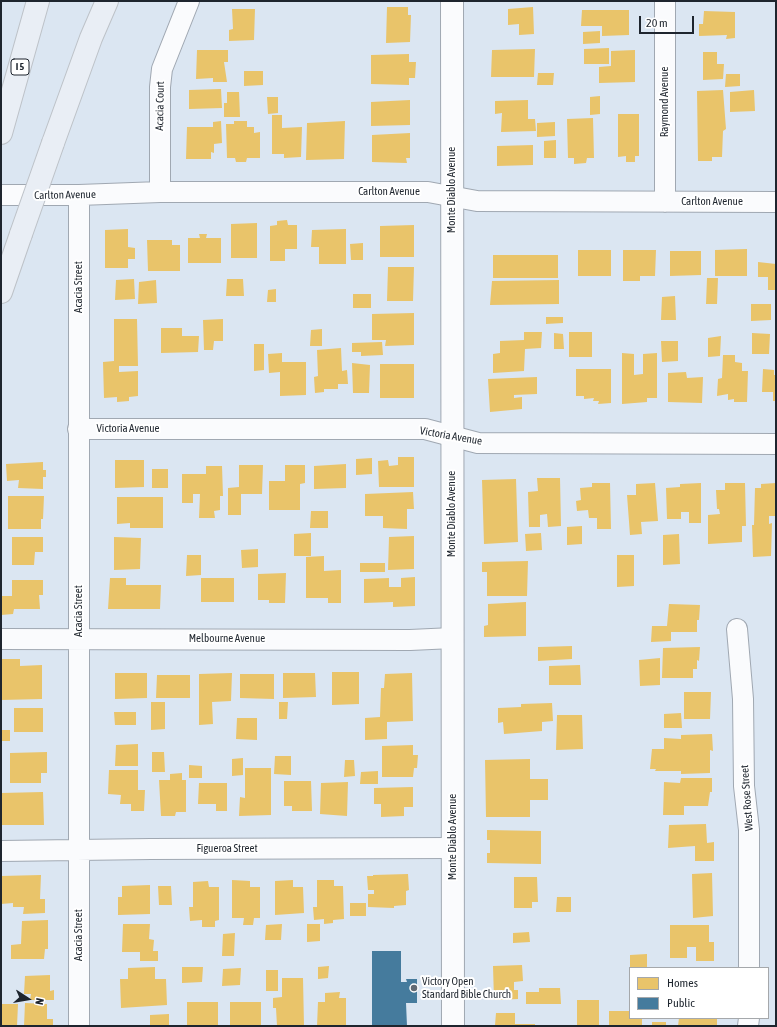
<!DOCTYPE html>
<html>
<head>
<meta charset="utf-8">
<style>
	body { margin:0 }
	#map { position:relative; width:777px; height:1027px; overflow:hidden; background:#dbe6f2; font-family:"Asap Condensed",sans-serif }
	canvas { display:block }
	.frame { position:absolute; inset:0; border:2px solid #1e252e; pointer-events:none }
	.legend { position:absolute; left:629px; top:967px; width:140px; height:52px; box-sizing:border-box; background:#fff; border:1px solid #a5a8ab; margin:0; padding:5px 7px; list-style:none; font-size:12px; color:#1e252e }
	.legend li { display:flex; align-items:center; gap:8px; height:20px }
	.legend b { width:20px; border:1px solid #a5a8ab }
	.north { position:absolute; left:8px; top:979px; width:40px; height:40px; -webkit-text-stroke:3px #fff; paint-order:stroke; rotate:102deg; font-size:11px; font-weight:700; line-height:16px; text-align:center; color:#1e252e }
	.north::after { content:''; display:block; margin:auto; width:14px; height:18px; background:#1e252e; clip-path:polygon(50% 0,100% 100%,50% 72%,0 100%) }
	.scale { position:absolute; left:639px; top:16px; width:55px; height:18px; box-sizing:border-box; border:2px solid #1e252e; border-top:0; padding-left:5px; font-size:12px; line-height:14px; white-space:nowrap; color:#1e252e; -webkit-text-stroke:3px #fff; paint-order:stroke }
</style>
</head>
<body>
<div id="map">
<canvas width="777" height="1027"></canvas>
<div class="frame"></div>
<ul class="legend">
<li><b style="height:11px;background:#e9c46a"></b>Homes</li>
<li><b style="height:11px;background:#457b9d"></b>Public</li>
</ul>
<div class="north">N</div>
<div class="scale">20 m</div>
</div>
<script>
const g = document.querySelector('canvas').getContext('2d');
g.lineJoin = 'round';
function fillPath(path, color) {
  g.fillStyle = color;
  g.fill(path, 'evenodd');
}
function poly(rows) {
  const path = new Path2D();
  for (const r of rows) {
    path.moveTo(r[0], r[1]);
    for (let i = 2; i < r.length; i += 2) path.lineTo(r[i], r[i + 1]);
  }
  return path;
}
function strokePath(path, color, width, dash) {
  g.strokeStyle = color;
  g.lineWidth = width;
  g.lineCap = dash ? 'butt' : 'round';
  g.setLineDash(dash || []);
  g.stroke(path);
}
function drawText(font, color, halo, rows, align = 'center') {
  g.font = font + ' "Asap Condensed",sans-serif';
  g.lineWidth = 4;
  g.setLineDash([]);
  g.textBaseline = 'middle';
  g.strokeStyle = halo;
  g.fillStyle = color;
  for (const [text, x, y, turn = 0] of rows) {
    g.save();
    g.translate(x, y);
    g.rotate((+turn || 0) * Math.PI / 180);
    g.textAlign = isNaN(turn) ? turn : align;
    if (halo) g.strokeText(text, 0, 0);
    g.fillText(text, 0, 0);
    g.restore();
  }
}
fillPath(poly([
	[387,7,408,7,408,15,411,15,410,42,386,43],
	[533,7,534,34,519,35,519,24,508,25,508,9],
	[232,9,255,9,254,40,229,41,229,30,233,29],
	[582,10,629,10,629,35,602,36,602,26,581,26],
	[704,11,735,12,735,38,726,39,727,35,699,36,699,24,703,24],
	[600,31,600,43,583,44,583,32],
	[609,48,609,64,584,64,584,49],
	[535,49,534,77,491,77,492,50],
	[197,50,228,50,228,62,224,62,227,82,213,82,213,78,196,79],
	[635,50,635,82,599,83,599,67,611,66,611,51],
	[703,52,717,52,717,64,724,64,723,79,703,80],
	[409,54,409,62,416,62,415,78,409,78,409,85,371,84,371,55],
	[244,71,263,71,263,85,244,86],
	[538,73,554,73,553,85,537,85],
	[726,74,740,74,740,86,725,87],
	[221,89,222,108,189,109,189,90],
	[723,90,726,129,723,131,722,157,712,157,712,161,698,161,697,91],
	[754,90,755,111,730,112,730,92],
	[227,92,239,92,240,117,224,117,224,103,227,103],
	[600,96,600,114,590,115,590,97],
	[267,97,278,97,278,113,268,114],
	[410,100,410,125,371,126,371,102],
	[528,100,528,119,535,119,536,131,501,132,502,113,495,114,495,101],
	[618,114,639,114,639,156,635,156,635,162,626,162,626,156,618,157],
	[272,115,282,115,282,128,302,127,301,157,284,158,284,154,272,154],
	[593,118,594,158,587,158,586,163,574,164,574,158,568,158,567,119],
	[221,121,222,143,214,144,214,153,211,152,211,159,186,159,187,127,213,127,213,122],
	[234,121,247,121,247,127,254,127,254,133,260,132,260,158,247,158,246,162,236,162,235,158,227,158,226,124,234,124],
	[345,121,344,159,306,160,307,123],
	[555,122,555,136,537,137,537,123],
	[410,133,410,158,406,158,407,163,372,162,372,135],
	[556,140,556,158,544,158,544,141],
	[533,145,533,165,497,166,497,146],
	[287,220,288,225,297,225,297,249,285,249,285,261,270,261,270,226,277,225,277,221],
	[257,223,257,258,231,258,231,224],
	[414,225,414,257,380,257,380,226],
	[128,229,128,247,135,248,135,259,128,259,128,268,105,268,105,230],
	[346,229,346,264,319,264,319,247,311,247,312,230],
	[199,234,207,234,206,238,221,238,221,263,188,263,188,238,200,238],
	[147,240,172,240,172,245,180,245,180,271,148,271],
	[363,243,363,260,351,260,350,244],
	[747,249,747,276,715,276,715,250],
	[578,250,611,250,611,276,578,276],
	[623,250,656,250,655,276,640,276,640,281,623,281],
	[670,251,701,251,701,275,670,276],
	[493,255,558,255,558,278,493,278],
	[758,262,776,264,776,290,768,290,768,277,758,277],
	[388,267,414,267,413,301,387,301],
	[707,278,718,278,717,304,706,304],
	[134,279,135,299,115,300,116,280],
	[227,279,243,279,244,296,226,296],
	[156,280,157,303,138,304,139,282],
	[559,280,559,304,490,305,492,281],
	[276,289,276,302,267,302,268,290],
	[353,294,371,294,371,308,353,308],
	[675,296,676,320,661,320,662,297],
	[751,304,771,304,771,320,751,321],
	[414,313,414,345,385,346,386,340,372,340,372,314],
	[546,317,563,317,563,323,546,324],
	[114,319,137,319,138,366,119,366,119,372,138,371,138,396,129,397,129,401,117,402,117,397,104,398,103,362,114,361],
	[223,319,223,341,214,341,213,350,204,350,203,320],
	[161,328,182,328,182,336,199,336,198,352,161,353],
	[322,329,322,346,310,346,311,330],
	[524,332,542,332,541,348,525,349,524,371,493,373,493,354,500,353,500,341,524,340],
	[569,332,592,332,592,357,569,357],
	[554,333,563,334,564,349,554,349],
	[752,333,770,334,769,354,752,354],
	[721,336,720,356,708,357,708,338],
	[661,341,678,341,678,361,662,362],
	[382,342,383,355,361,356,361,352,352,352,352,343],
	[254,344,264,344,264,370,254,371],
	[341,348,342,371,347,370,348,384,338,384,338,389,324,389,324,392,315,393,314,377,318,376,317,350],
	[282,353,282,362,306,362,306,395,280,396,280,372,269,373,268,354],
	[622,353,634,354,634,375,643,374,643,354,657,353,657,398,647,398,647,402,622,404],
	[723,355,735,355,735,362,742,363,742,371,748,371,747,402,734,402,734,399,728,400,728,394,717,396,718,379,722,378],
	[352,363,370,365,369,393,353,393],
	[380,364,414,364,414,398,380,398],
	[576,369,611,369,611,403,598,404,599,401,593,401,594,398,584,399,584,396,576,396],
	[763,369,774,370,774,375,776,375,776,401,773,401,773,392,762,392],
	[686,372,687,378,703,377,702,403,668,402,668,373],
	[537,377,537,394,514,395,514,398,522,397,522,409,490,412,488,379],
	[398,457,414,457,414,487,379,487,378,461,388,460,389,466,398,465],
	[372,458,372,474,356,475,356,459],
	[115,460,144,460,144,487,115,488],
	[43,462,43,470,46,470,46,477,43,477,43,489,18,488,19,480,7,481,6,464],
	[346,464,346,488,314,489,314,466],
	[239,465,263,465,262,494,241,494,241,515,228,515,228,488,239,487],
	[285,465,305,465,305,483,300,484,300,510,269,510,269,481,285,481],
	[206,466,222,466,223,496,220,496,220,510,214,511,215,518,199,518,200,494,193,494,193,503,182,503,182,474,206,474],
	[152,469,168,469,168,488,152,488],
	[537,478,560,478,561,526,548,527,547,514,540,515,540,527,529,527,528,492,538,491],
	[516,479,518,542,484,544,482,480],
	[592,483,610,483,611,529,597,529,597,518,589,518,588,510,577,511,576,501,581,500,580,488,592,487],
	[655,483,658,521,641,522,642,534,630,535,627,495,636,495,636,484],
	[701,483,701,523,689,523,689,512,681,512,681,519,667,519,666,488,680,487,680,484],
	[725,483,745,483,746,526,742,526,742,542,708,544,708,515,720,514,719,509,717,509,716,490,725,490],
	[776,483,776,516,769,516,769,524,772,523,771,556,753,557,752,525,754,525,755,488,761,488,761,484],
	[413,492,414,509,407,509,407,529,383,528,383,516,365,516,365,494],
	[8,496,44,496,43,519,41,519,41,529,8,529],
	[117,497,163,497,163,528,130,528,130,523,117,524],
	[311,511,328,511,328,528,310,528],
	[582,526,582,544,567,545,567,527],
	[311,533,311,556,294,556,294,534],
	[541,533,542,550,526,551,525,534],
	[679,534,680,564,663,565,663,535],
	[414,536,414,569,388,570,389,537],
	[12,537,43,537,43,552,35,552,34,565,12,565],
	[114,537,141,538,140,569,114,570],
	[258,549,258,567,242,568,241,550],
	[187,555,201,555,201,575,186,576],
	[617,555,634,555,634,586,617,587],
	[324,556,324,571,341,570,341,603,328,603,328,598,306,598,306,557],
	[528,561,527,596,487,596,487,572,482,572,482,562],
	[360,563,385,563,385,572,360,572],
	[286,573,285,603,269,603,269,600,258,600,258,574],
	[415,577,415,606,393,607,393,602,364,603,364,579,389,578,389,587,401,587,401,578],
	[110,578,126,578,126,585,161,585,160,609,108,609],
	[201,578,234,578,234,602,201,602],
	[12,580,43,580,43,595,39,595,40,609,14,609,13,614,1,615,1,596,12,596],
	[526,602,526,636,484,637,484,626,488,625,488,604],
	[669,604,700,605,699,620,697,620,697,632,671,632,671,641,651,642,652,626,667,626],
	[572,646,572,659,538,661,538,647],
	[700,647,699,661,697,660,697,669,693,669,693,678,662,678,663,648],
	[660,658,660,685,640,686,639,660],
	[1,659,20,659,20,666,42,665,42,699,1,700],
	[580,665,581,685,549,685,549,666],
	[332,672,359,672,359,704,332,705],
	[115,673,147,673,147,698,115,699],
	[232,673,231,701,212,702,213,724,199,725,199,674],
	[283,673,315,673,316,697,283,698],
	[412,673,413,721,387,722,387,739,365,740,365,718,380,717,381,688,384,688,385,674],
	[240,674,274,674,274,699,240,698],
	[157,675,190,675,190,698,156,698],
	[684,692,711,692,710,719,684,719],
	[151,702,165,702,165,729,151,730],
	[279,702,288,702,287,719,279,719],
	[552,703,553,721,542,722,542,731,504,734,503,722,498,723,498,708,521,707,521,704],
	[14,708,43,708,43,732,14,732],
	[114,712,136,712,136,725,115,725],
	[681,713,682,728,664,728,664,714],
	[557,715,582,715,583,749,556,750],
	[237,718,257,718,257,740,236,739],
	[1,730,10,730,10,741,1,741],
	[712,734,713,751,710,750,710,773,681,774,681,771,655,771,656,769,650,769,652,749,664,749,664,738,681,739,681,735],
	[138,744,138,766,115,766,116,745],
	[413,745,413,755,418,755,417,768,414,768,413,777,382,777,382,746],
	[47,752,47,773,41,773,41,783,10,783,10,753],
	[152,752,164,752,165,772,152,772],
	[275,756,291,756,291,775,274,774],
	[243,758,243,775,232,776,232,759],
	[530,759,530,779,548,779,548,800,530,800,530,817,486,817,485,760],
	[345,760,354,760,355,776,344,777],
	[189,765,202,766,202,778,189,778],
	[245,768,271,768,271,815,239,816,240,797,245,798],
	[109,770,138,770,138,790,145,790,144,811,131,811,131,804,120,804,121,795,108,794],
	[378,771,378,784,360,784,361,772],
	[182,773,182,780,186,780,186,812,176,812,175,816,161,816,159,780,170,780,170,774],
	[681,778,712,778,712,792,710,792,708,806,684,806,684,815,663,815,664,782,680,783],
	[284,781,311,781,312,811,292,811,292,806,284,806],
	[348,782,347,816,320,814,321,783],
	[199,783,227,783,227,811,216,811,216,804,198,804],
	[413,787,413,807,404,807,404,816,381,817,381,804,374,804,374,788],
	[43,792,44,825,1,825,1,793],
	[706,824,707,843,714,842,714,861,695,861,695,846,668,848,669,825],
	[487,830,541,831,541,864,487,863,487,853,490,853,490,840,487,840],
	[712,873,713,916,693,918,692,874],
	[408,874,409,890,406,891,406,905,394,906,394,908,368,907,368,894,374,894,374,890,368,890,367,876,373,876,373,875],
	[41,875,40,899,45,899,45,913,23,914,24,907,13,907,13,903,1,904,1,876],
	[514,877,537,877,538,902,532,902,532,908,514,908],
	[232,880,250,881,250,887,260,887,260,918,254,918,253,925,243,925,244,918,232,918],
	[293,880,293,887,303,887,304,913,275,915,275,881],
	[317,880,334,880,334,886,343,886,344,919,333,920,333,923,324,924,324,919,314,920,313,907,317,907],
	[208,881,209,887,219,887,219,920,215,921,215,927,202,927,202,920,190,921,189,907,193,907,193,882],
	[150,885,150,914,118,915,118,897,122,897,122,886],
	[158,886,171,886,172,905,159,905],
	[557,897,571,897,571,912,556,912],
	[350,903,366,903,366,916,350,916],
	[48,920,48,949,45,949,44,959,11,959,11,945,21,944,22,921],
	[123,924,150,924,149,939,154,940,153,951,158,951,158,961,140,961,140,952,122,952],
	[282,924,281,940,265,940,266,925],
	[307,924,320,924,320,941,307,942],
	[670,925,709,925,709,942,714,942,714,961,696,961,696,947,687,947,687,958,670,958],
	[529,932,530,942,513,943,513,933],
	[235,933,234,956,222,956,223,934],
	[647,954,647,968,630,968,630,955],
	[522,965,523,981,514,982,514,990,518,990,518,999,494,1000,493,966],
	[329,966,328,978,318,979,318,967],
	[155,967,155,979,166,979,167,1005,121,1008,120,979,128,979,128,968],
	[182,967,203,967,202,982,182,983],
	[241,968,240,985,222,986,223,969],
	[266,970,278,970,278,991,266,991],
	[50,975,50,991,54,990,54,1000,30,1000,31,994,24,994,25,976],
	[282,978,303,978,304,1026,277,1026,276,1008,273,1008,273,998,282,997],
	[539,988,560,988,561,1004,526,1004,526,992,539,992],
	[340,992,339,998,346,998,346,1026,317,1026,318,1002,325,1002,325,993],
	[577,1000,599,1000,599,1026,577,1026],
	[187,1002,218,1002,218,1026,187,1026],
	[230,1002,261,1002,261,1026,230,1026],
	[25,1003,47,1004,47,1019,53,1019,53,1026,24,1026],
	[1,1004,18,1004,17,1026,1,1026],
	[609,1011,630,1011,630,1018,642,1018,642,1026,609,1025],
	[496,1013,515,1013,515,1024,535,1024,535,1026,495,1025],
	[169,1014,169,1026,150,1026,150,1015],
	[679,1018,717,1018,717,1026,678,1026],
	[652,1022,666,1022,666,1026,652,1026]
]), '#e9c46a');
fillPath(poly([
	[372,951,401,951,401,982,407,982,406,979,417,979,417,1003,406,1003,407,1026,372,1026]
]), '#457b9d');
const minor = poly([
	[665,1,665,202],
	[160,192,160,87,162,69,189,1],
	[1,195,79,195,160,192,428,192,477,201,776,202],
	[79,195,79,1026],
	[78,429,425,429,478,443,776,444],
	[737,629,743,699,744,786,749,830,749,968],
	[1,639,410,640,453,638],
	[1,851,151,849,453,848],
	[748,1026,749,1018]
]);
const tertiary = poly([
	[452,1,453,1026]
]);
const motorway = poly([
	[1,133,38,1],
	[53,143,91,38,107,1],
	[1,292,21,234]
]);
strokePath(minor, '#a0a8b2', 22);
strokePath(tertiary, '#a0a8b2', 24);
strokePath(motorway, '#bdc2c8', 24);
strokePath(minor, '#fafbfd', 20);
strokePath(tertiary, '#fafbfd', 22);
strokePath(motorway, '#e9eef5', 22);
const motorwayBridge = poly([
	[21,234,53,143]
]);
strokePath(motorwayBridge, '#bdc2c8', 24, []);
strokePath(motorwayBridge, '#e9eef5', 22);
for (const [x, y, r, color] of [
	[414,988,4,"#606973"]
]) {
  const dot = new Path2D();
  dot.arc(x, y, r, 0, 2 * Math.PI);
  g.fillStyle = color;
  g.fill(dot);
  strokePath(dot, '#fff', 1.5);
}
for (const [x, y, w] of [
	[20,67,18]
]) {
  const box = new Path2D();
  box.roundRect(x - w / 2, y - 8, w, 16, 3);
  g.fillStyle = '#fff';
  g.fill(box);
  strokePath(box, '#1e252e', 1);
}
drawText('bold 10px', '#1e252e', null, [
	["I 5",20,67]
]);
drawText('11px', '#1e252e', '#fff', [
	["Raymond Avenue",665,102,-90],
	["Acacia Court",160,106,-89],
	["Monte Diablo Avenue",452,190,-90],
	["Carlton Avenue",389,192],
	["Carlton Avenue",65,195,-1],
	["Carlton Avenue",712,202],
	["Acacia Street",79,287,-90],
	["Victoria Avenue",128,429],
	["Victoria Avenue",451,436,10],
	["Monte Diablo Avenue",452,514,-90],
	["Acacia Street",79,611,-90],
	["Melbourne Avenue",227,639],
	["West Rose Street",747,798,-94],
	["Monte Diablo Avenue",453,837,-90],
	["Figueroa Street",227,849],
	["Acacia Street",79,935,-90]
]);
drawText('11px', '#1e252e', '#fff', [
	["Victory Open",422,982],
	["Standard Bible Church",422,995]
], 'left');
</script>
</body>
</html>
